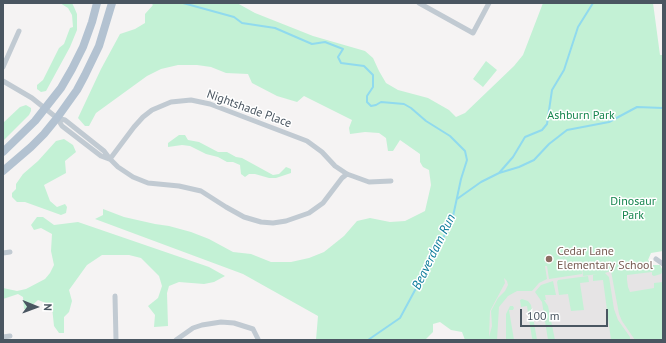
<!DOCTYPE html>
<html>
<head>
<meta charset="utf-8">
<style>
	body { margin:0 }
	#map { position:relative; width:666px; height:343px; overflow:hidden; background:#f5f3f3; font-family:"PT Sans",sans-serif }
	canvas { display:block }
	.frame { position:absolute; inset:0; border:4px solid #4a5661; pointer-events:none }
	.north { position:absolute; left:16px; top:287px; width:40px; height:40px; -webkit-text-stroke:3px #fff; paint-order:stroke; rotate:91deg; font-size:11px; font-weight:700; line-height:16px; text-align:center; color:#4a5661 }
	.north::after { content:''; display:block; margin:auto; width:14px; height:18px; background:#4a5661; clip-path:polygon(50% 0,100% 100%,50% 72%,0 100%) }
	.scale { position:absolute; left:520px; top:309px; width:88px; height:18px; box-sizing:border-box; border:2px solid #4a5661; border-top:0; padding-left:5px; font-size:12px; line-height:14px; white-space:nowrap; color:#4a5661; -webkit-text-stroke:3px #fff; paint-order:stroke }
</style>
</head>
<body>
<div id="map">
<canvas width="666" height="343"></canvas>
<div class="frame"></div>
<div class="north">N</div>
<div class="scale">100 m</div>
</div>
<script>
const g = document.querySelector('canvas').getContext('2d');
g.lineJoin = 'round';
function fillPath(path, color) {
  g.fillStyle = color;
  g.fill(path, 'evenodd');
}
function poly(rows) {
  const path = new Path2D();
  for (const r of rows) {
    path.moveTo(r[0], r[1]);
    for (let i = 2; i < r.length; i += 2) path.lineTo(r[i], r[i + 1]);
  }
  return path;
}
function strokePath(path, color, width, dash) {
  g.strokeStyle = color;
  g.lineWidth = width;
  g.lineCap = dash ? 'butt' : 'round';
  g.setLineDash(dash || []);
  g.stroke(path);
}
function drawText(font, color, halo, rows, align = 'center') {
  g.font = font + ' "PT Sans",sans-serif';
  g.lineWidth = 3;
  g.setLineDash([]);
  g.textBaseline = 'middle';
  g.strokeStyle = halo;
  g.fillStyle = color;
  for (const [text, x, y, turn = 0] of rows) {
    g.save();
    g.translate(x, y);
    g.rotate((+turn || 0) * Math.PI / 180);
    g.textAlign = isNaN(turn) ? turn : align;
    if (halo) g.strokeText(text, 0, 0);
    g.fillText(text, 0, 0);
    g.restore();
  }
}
fillPath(poly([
	[481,194,646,262,663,274,663,340,470,340]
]), '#e6e4e5');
fillPath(poly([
	[60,3,72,3,74,7,77,14,77,30,70,47,46,91,41,92,37,89,37,85,43,80,59,48,64,44,70,28,73,27,72,15,68,8],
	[151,3,237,3,255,13,313,36,365,51,373,58,379,71,386,83,398,90,428,98,449,110,456,117,465,113,514,66,523,55,543,3,653,3,660,55,663,55,663,251,651,253,648,260,652,265,660,265,663,271,661,274,654,276,652,275,652,272,627,275,627,280,628,287,630,292,654,288,654,283,663,282,663,340,635,340,622,321,619,314,611,271,605,273,609,277,614,309,618,320,630,337,630,339,622,340,611,340,603,280,593,281,593,275,598,274,583,276,581,262,582,274,549,279,547,266,545,266,547,279,539,283,532,291,517,291,508,296,499,307,497,340,465,340,462,332,451,330,440,322,433,324,433,332,425,340,316,340,318,316,243,274,95,219,103,215,103,209,124,217,155,224,169,226,191,232,209,239,233,252,251,254,271,262,291,262,309,258,324,252,344,236,357,221,370,218,390,222,405,221,425,211,431,185,429,170,423,167,420,162,420,154,400,140,393,151,388,151,386,138,379,133,365,132,350,134,349,128,352,120,304,96,297,102,277,96,252,83,248,74,226,73,211,67,197,65,178,65,161,69,147,76,96,113,89,126,85,126,78,118,101,69,120,34,135,29,145,23,145,14,153,5],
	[504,278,507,281,508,285,505,291,498,298,491,311,492,326,489,337,490,311,505,283],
	[486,61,497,70,483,87,473,79],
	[26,105,31,108,31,111,29,115,3,141,3,123,20,107],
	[179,135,185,135,188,140,199,142,218,152,227,152,236,157,242,158,273,175,279,174,286,167,291,169,291,173,276,178,269,178,255,174,249,174,245,177,241,174,240,165,233,162,227,162,218,157,206,154,190,146,182,145,168,147,168,143],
	[64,139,73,145,76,152,65,161,66,173,44,185,50,201,57,207,65,204,67,207,66,213,61,215,25,202,17,202,12,197,12,193,16,189,16,184,23,174,38,161,56,141],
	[37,217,43,217,54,225,78,222,209,267,225,276,214,282,204,284,179,282,169,286,167,293,168,326,154,327,155,315,148,306,158,298,162,286,159,276,141,258,129,255,102,255,87,265,69,290,72,301,69,312,64,317,64,333,59,333,54,326,52,307,46,303,38,300,28,309,24,309,23,297,18,294,3,299,3,288,17,291,26,289,45,279,50,273,54,265,51,251,52,234,41,228,34,230,31,225],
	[588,276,589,282,580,283,584,310,571,311,568,294,559,295,557,282,558,280],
	[553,281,556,295,545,295,546,300,544,300,548,306,555,340,548,340,542,302,535,292,541,285],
	[522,299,528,301,531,305,537,340,533,340,532,338,527,306,521,307,520,300],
	[510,306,513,306,514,308,513,310,509,310,514,340,506,340,506,314]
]), '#c3f1d5');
strokePath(poly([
	[183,3,234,17,242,23,275,28,312,44,325,42,343,49,338,57,341,63,364,66,373,75,373,87,367,96,367,102,371,106,376,105,381,102,404,104,411,108,426,121,450,136,465,151,467,160,461,179,452,221,442,240,400,318,368,340],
	[499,173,519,167,534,160,549,144,567,130,609,122,637,107,663,108],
	[457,199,481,182,499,173,513,157,525,137,542,130,547,124,552,90,564,70,578,27,593,3]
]), '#90daee', 2);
strokePath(poly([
	[419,3,473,33,489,3],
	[3,67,19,31],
	[3,81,32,98,57,118,62,126,101,156,109,159],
	[57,118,65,120,104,151,110,159,118,167,133,177,148,183,179,186,201,191,226,207,244,217,261,222,273,223,286,221,309,213,323,203,342,178,347,174],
	[110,159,134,127,143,117,152,110,171,102,191,100,210,104,307,141,322,152,335,166,347,174,369,182,391,181],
	[3,253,10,252],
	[656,259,663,264],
	[115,296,116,340],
	[3,337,10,336],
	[176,340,193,328,202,325,221,322,234,323,253,329,258,339]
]), '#c1cad2', 5);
strokePath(poly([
	[3,152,35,121,61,88,72,69,83,47,92,22,97,3],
	[3,171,31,147,44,134,57,118,77,90,85,75,99,46,112,3]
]), '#b3c2d1', 8);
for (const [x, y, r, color] of [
	[549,259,4,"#8d6e63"]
]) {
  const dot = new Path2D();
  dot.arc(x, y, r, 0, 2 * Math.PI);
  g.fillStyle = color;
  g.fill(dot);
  strokePath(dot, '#fff', 1.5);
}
drawText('12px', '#4a5661', '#fff', [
	["Nightshade Place",249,109,20]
]);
drawText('12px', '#17864f', '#fff', [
	["Ashburn Park",581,116],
	["Dinosaur",633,202],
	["Park",633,216]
]);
drawText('12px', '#785e54', '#fff', [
	["Cedar Lane",557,252],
	["Elementary School",557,266]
], 'left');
drawText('italic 13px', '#0c7c9b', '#fff', [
	["Beaverdam Run",434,252,-64]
]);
</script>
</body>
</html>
